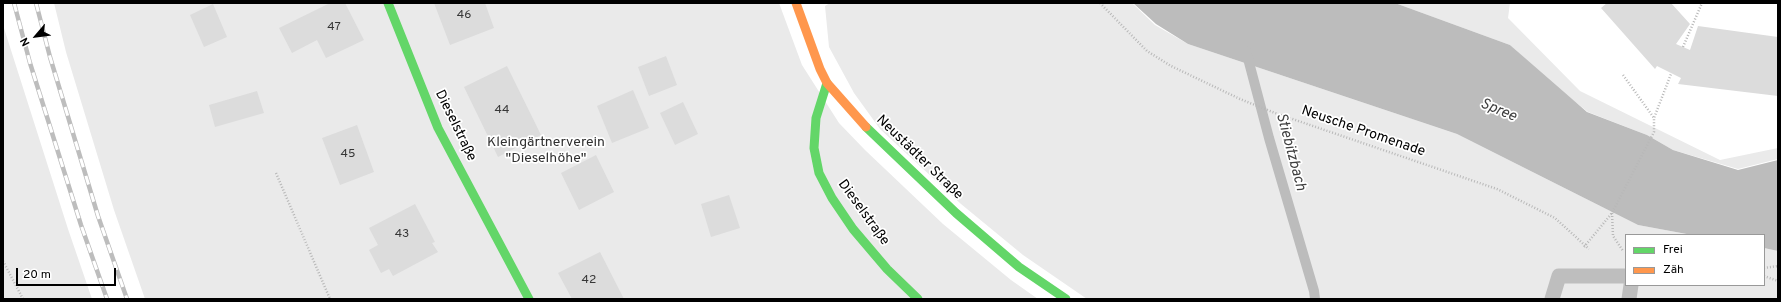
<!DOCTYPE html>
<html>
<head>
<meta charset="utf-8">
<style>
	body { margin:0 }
	#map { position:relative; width:1781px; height:302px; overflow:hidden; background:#fff; font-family:Overpass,sans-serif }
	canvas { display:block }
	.frame { position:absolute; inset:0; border:4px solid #000; pointer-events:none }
	.legend { position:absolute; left:1625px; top:234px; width:140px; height:52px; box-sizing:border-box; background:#fff; border:1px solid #999; margin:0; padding:5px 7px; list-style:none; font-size:12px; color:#000 }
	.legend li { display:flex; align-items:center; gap:8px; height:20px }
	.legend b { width:20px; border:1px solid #999 }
	.north { position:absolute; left:16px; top:16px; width:40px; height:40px; -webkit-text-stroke:3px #fff; paint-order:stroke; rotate:242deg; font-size:11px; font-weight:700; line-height:16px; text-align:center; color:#000 }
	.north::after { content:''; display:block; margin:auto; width:14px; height:18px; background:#000; clip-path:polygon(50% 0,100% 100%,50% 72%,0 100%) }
	.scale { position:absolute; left:16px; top:268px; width:100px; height:18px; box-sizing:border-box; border:2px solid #000; border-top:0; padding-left:5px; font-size:12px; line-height:14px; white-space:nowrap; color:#000; -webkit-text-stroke:3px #fff; paint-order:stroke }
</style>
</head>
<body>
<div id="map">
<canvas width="1781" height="302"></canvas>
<div class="frame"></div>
<ul class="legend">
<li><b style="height:5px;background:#63d668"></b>Frei</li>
<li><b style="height:5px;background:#ff974d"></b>Zäh</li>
</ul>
<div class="north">N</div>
<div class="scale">20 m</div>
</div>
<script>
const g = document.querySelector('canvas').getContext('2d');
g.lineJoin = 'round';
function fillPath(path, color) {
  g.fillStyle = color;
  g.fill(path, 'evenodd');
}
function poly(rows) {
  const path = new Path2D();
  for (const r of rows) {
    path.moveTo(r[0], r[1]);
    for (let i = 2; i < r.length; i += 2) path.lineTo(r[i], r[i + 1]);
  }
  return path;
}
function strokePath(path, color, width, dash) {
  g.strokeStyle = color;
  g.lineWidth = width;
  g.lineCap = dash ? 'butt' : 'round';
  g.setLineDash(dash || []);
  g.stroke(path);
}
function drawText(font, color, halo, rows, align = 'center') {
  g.font = font + ' Overpass,sans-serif';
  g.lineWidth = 3.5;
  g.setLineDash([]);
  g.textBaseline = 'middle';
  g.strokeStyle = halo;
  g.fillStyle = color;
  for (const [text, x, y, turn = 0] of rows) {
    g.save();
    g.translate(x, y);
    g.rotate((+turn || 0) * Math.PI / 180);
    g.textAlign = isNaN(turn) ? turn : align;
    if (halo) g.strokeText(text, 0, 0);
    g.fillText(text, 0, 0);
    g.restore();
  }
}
fillPath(poly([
	[54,3,779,3,802,65,839,123,865,150,943,224,1011,280,1038,299,145,299,114,210,66,52],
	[830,3,1132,3,1155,25,1188,44,1457,134,1638,225,1692,235,1626,235,1626,285,1764,285,1764,248,1778,251,1778,299,1087,299,1023,255,961,204,880,129,854,93,829,47,825,6],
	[1395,3,1510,3,1508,18,1580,91,1720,160,1778,148,1778,159,1738,169,1673,150,1647,135,1588,112,1555,86,1510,45],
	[3,25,68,229,92,299,3,299]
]), '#eaeaea');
fillPath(poly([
	[1133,3,1395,3,1510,45,1587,112,1647,135,1673,150,1738,170,1778,160,1778,251,1764,248,1764,235,1692,235,1638,225,1457,134,1188,44,1156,24]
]), '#bcbcbc');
strokePath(poly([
	[1246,51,1269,138,1314,291,1315,299]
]), '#bcbcbc', 10);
fillPath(poly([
	[330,3,345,3,364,40,326,58,317,40,292,53,279,28],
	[434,3,485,3,494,28,450,45],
	[1607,3,1671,3,1690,24,1676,44,1690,50,1698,26,1778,37,1778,96,1678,84,1681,78,1657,66,1655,69,1601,8],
	[213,4,227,37,204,47,190,15],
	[666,56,677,85,649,96,638,67],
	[507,66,541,135,498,157,464,87],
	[633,90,649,128,612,143,597,106],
	[257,91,264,113,215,127,209,105],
	[683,102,698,134,675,145,660,113],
	[357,125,374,172,340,185,322,138],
	[596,155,614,192,579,210,561,173],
	[729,195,740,228,711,237,701,204],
	[415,204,435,242,432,243,438,252,393,276,389,269,381,273,369,250,378,245,369,228],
	[600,252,624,299,572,299,558,273]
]), '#dcdcdc');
strokePath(poly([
	[1100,3,1147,51,1171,66,1240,99,1275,113,1497,189,1555,218,1589,249],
	[1683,47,1702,3],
	[1623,75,1654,118],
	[276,173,330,299],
	[1612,213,1613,236,1623,251],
	[1584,247,1612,213,1654,132,1654,118,1671,74],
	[3,261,23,299],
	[1764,268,1778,266],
	[1764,276,1778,281]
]), '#b8b8b8', 2.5, [1, 2]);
strokePath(poly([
	[1552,299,1559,276,1626,276],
	[1629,299,1631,285]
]), '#bebebe', 15);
strokePath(poly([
	[388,3,438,128,529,299],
	[827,83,816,118,814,148,819,173,832,198,853,229,887,269,918,299],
	[866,127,956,213,1019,267,1066,299]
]), '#63d668', 9);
strokePath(poly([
	[796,3,820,69,827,83,866,127]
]), '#ff974d', 9);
const rail = poly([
	[14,3,30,63,81,225,107,299],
	[36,3,50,57,98,216,127,299]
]);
strokePath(rail, '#bdbdbd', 4.5);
strokePath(rail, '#fff', 3, [9]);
drawText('12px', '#373737', null, [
	["46",464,16],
	["47",334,28],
	["44",502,111],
	["45",348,155],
	["43",402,235],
	["42",589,281]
]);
drawText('14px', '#000', '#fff', [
	["Dieselstraße",455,126,64],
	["Neusche Promenade",1363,132,19],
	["Neustädter Straße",919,158,44],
	["Dieselstraße",863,213,54]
]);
drawText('14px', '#2f2f2f', '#fff', [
	["Kleingärtnerverein",546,143],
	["\"Dieselhöhe\"",546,159]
]);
drawText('italic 15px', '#404040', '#fff', [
	["Spree",1498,111,23],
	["Stiebitzbach",1290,152,75]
]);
</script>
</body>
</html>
